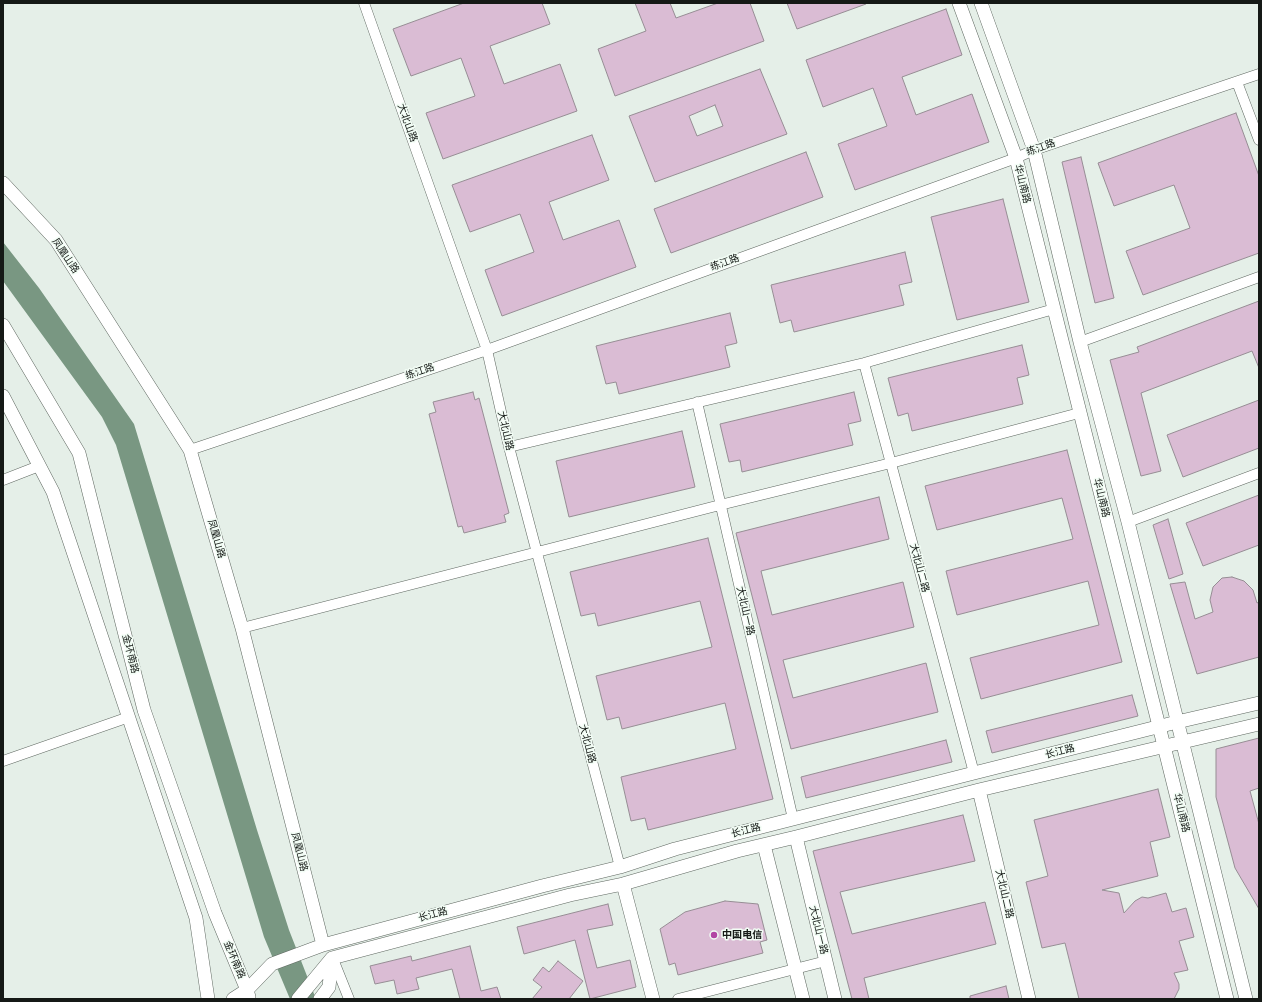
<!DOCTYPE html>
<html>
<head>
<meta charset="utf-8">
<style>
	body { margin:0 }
	#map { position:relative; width:1262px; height:1002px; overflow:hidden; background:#e5efe8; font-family:Signika,sans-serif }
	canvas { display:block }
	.frame { position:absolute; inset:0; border:4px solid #151916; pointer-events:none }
</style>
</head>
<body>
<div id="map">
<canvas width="1262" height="1002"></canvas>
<div class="frame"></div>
</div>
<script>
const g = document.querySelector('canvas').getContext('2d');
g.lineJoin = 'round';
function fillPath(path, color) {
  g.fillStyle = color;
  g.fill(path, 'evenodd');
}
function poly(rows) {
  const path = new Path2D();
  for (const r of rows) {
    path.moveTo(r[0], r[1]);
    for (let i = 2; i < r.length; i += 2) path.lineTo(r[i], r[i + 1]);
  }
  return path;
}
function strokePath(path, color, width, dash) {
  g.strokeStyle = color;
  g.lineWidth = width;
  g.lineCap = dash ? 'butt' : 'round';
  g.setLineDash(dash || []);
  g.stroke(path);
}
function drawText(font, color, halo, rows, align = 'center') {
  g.font = font + ' Signika,"Noto Sans SC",sans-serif';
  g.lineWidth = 3;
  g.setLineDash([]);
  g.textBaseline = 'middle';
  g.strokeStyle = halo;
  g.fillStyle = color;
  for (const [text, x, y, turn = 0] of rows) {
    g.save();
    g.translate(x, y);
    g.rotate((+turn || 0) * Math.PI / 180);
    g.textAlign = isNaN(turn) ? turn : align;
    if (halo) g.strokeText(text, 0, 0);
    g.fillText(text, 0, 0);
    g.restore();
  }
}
fillPath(poly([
	[3,242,39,288,134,424,257,830,289,930,316,999,290,999,264,937,116,445,102,417,3,281]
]), '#799782');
const building = poly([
	[464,3,542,3,550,24,490,46,504,84,560,64,577,111,443,159,426,113,475,96,461,58,411,76,393,29,464,3],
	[635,3,670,3,676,18,718,3,750,3,764,41,615,96,598,49,646,31,635,3],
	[787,3,866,3,866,4,797,29,787,3],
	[946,9,962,55,902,77,916,115,972,94,989,142,855,190,838,144,887,126,873,88,823,107,806,60,946,9],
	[760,69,787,134,655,182,629,116,760,69],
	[715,105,723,126,697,136,689,116,715,105],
	[1236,113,1259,176,1259,253,1143,295,1126,251,1190,228,1174,185,1114,206,1098,163,1236,113],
	[592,135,609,180,549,202,563,240,619,220,636,267,502,316,485,270,534,252,520,214,470,232,452,185,592,135],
	[806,152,823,197,671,253,654,209,806,152],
	[1081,157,1114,298,1095,303,1062,162,1081,157],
	[1003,199,1029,302,957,320,931,217,1003,199],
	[905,252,912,282,899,285,904,305,794,332,791,320,780,323,771,285,905,252],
	[1259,301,1259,368,1252,351,1141,393,1161,471,1141,476,1110,360,1139,352,1137,347,1259,301],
	[730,313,737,343,725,346,730,367,619,394,616,382,606,384,596,346,730,313],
	[1022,345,1029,375,1017,378,1023,404,912,431,908,413,898,416,888,378,1022,345],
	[473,392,475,400,479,398,509,513,504,515,506,522,464,533,462,526,458,527,429,414,436,412,433,402,473,392],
	[854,392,861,421,848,424,853,445,742,472,740,460,729,462,720,424,854,392],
	[1259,400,1259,448,1183,477,1167,435,1259,400],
	[682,431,695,487,569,517,556,461,682,431],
	[1067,450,1122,662,981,699,970,658,1099,625,1088,581,957,615,946,571,1073,539,1062,498,937,530,925,486,1067,450],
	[1259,495,1259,545,1203,566,1186,523,1259,495],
	[879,497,889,539,761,571,772,615,903,582,914,627,783,660,793,698,926,663,938,712,791,749,736,533,879,497],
	[1168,519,1183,574,1169,579,1153,525,1168,519],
	[708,538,773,799,648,830,645,818,631,821,621,777,736,749,725,703,622,729,619,717,607,720,596,676,712,647,700,601,598,626,595,613,581,616,570,572,708,538],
	[1232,577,1244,581,1253,590,1257,603,1259,602,1259,657,1197,674,1170,584,1185,582,1195,619,1213,612,1210,600,1213,587,1222,578,1232,577],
	[1132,695,1138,716,992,753,986,731,1132,695],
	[1259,738,1259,788,1250,791,1259,824,1259,909,1235,868,1216,797,1216,749,1259,738],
	[946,740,952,762,806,798,801,777,946,740],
	[1158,789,1170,837,1150,842,1158,876,1102,890,1119,893,1124,913,1135,901,1142,897,1148,898,1166,893,1172,912,1186,908,1194,937,1179,941,1188,970,1174,973,1179,984,1179,989,1174,999,1079,999,1065,943,1042,948,1026,882,1048,876,1034,820,1158,789],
	[963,815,975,861,840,892,852,934,985,902,996,944,864,978,869,999,852,999,813,851,963,815],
	[725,901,758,904,767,940,760,942,763,953,678,975,675,963,669,965,660,929,685,912,725,901],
	[608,904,613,925,587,930,597,968,630,960,636,987,590,999,575,940,524,954,517,927,608,904],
	[470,946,481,991,497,987,501,999,460,999,452,969,416,978,419,989,397,994,394,980,375,984,370,966,411,956,412,961,470,946],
	[558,961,583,981,569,999,532,999,542,987,533,980,543,967,549,972,558,961],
	[1006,986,1009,999,970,999,970,996,1006,986]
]);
fillPath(building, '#dabcd4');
strokePath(building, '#968d94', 1);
const street = poly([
	[364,3,487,350,509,447,620,867],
	[1237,82,1259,140],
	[1080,342,1259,277],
	[864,363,974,773],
	[697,402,793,819],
	[509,447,864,363,1054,309],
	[190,450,487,350,1016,158,1034,150,1259,74],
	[3,480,39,466],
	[1128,522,1259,473],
	[242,628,720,505,891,463,1079,413],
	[3,761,129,717],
	[333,959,349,999],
	[678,999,826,961]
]);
const secondary = poly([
	[959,3,1016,158,1164,746,1227,999],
	[981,3,1034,150,1080,342,1128,522,1246,999],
	[3,183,56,240,190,450,242,628,323,945],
	[3,325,79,453,144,710,215,913,247,990,249,997],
	[3,396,53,492,196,918,208,999],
	[979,790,1029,999],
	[796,837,835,999],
	[764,845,803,999],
	[623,884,653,999],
	[233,999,247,990,272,964,323,945,542,886,620,867,675,849,974,773,1177,722,1259,703],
	[298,999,332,958,570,895,623,884,737,851,796,837,979,790,1259,724],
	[320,999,329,987,332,958]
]);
strokePath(street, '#606962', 11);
strokePath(secondary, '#606962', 14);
strokePath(street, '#fff', 10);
strokePath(secondary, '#fff', 13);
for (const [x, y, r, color] of [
	[714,935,4,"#b245a4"]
]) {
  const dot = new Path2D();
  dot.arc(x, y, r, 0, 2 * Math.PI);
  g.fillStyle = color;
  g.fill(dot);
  strokePath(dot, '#f2fdf5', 1.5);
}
drawText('10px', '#151916', '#f2fdf5', [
	["大北山路",407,123,70],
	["练江路",1041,148,-20],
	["华山南路",1022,184,76],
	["凤凰山路",65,256,56],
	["练江路",725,263,-20],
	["练江路",420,372,-19],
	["大北山路",505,431,77],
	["华山南路",1101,498,76],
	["凤凰山路",216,539,74],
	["大北山二路",919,568,75],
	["大北山一路",745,611,77],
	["金环南路",130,654,76],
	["大北山路",587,744,75],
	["长江路",1060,752,-14],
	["华山南路",1181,813,76],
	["长江路",746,831,-14],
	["凤凰山路",299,852,76],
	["大北山二路",1004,894,77],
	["长江路",433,915,-15],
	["大北山一路",818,930,76],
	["金环南路",234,960,67]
]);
drawText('bold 10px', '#151916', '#f2fdf5', [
	["中国电信",722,935]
], 'left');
</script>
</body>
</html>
